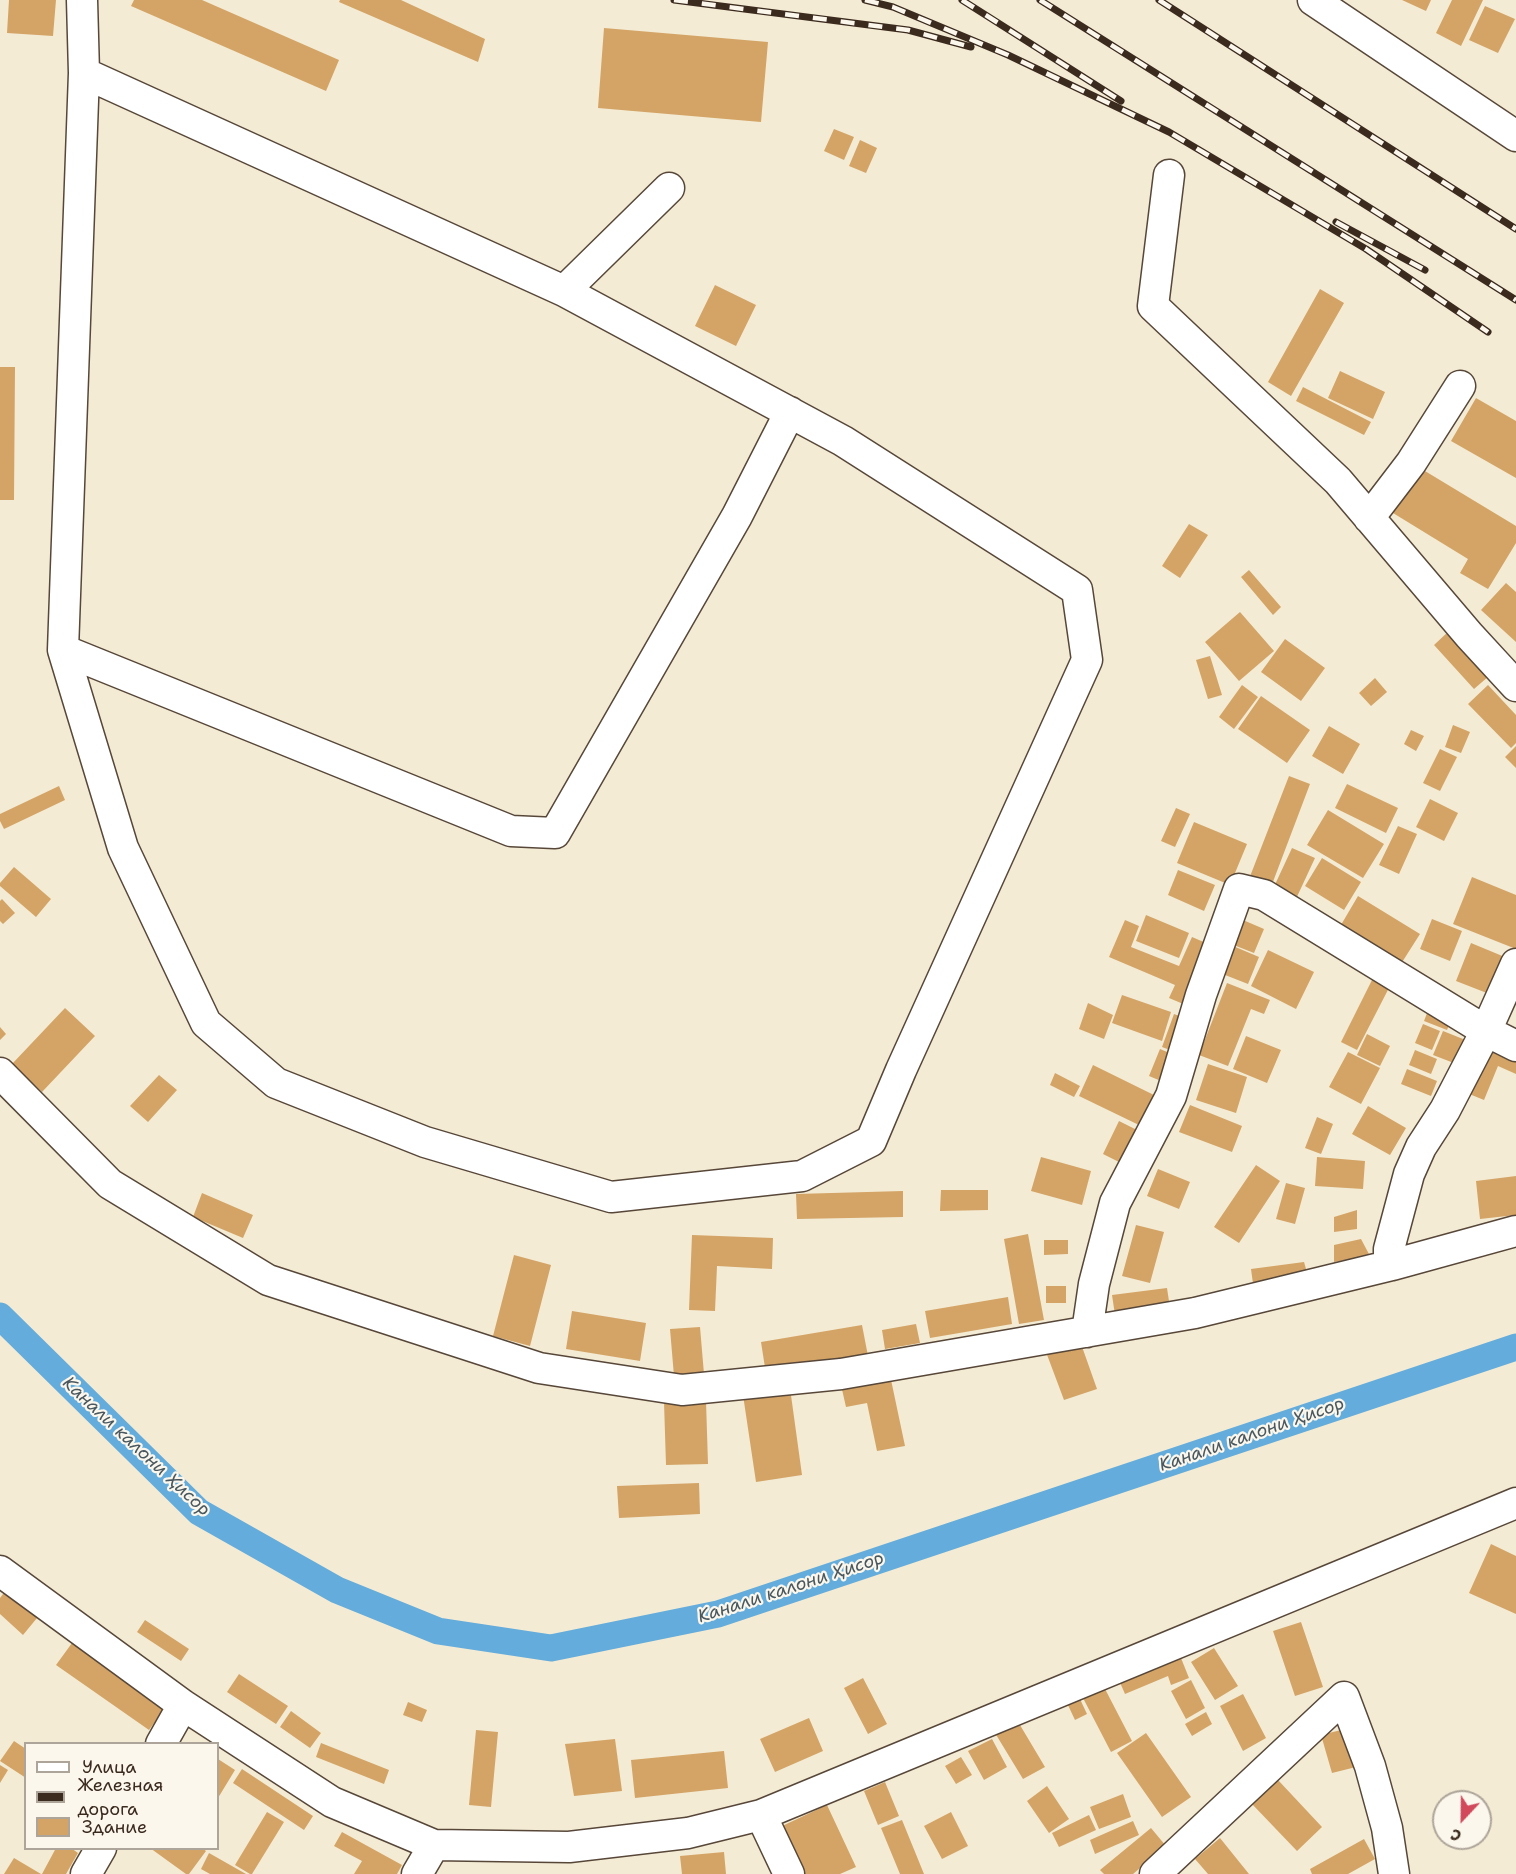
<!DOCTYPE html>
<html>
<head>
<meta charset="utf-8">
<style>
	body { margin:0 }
	#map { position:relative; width:1516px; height:1874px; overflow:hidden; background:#f4ebd4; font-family:"Shantell Sans",sans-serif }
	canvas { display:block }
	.legend { position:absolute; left:24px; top:1742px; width:195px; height:108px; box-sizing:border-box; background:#fbf7ec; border:2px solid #aea59a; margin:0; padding:8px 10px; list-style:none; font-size:18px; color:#3b2a1e }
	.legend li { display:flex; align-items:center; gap:12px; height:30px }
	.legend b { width:30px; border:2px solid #aea59a }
	.north { position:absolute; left:1432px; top:1790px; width:60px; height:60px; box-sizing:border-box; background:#fbf7ec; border:2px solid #aea59a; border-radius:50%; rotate:202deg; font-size:16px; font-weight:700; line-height:24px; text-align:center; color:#3b2a1e }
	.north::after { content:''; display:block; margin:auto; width:21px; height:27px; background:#d1495b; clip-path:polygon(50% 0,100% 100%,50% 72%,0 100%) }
</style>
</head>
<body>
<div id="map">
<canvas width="1516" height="1874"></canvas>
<ul class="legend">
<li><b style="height:8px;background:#fff"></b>Улица</li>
<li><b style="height:8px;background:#3b2a1e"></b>Железная дорога</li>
<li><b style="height:16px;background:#d3a466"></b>Здание</li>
</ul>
<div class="north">С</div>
</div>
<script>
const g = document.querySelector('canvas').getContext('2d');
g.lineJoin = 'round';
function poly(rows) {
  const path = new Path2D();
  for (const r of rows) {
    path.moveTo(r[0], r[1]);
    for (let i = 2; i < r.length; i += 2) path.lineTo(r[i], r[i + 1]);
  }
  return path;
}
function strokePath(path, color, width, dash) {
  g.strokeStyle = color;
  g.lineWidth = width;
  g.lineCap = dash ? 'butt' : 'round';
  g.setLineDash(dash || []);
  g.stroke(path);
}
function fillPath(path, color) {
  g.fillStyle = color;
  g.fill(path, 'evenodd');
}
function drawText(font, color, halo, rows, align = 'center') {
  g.font = font + ' "Shantell Sans",sans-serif';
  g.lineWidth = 4.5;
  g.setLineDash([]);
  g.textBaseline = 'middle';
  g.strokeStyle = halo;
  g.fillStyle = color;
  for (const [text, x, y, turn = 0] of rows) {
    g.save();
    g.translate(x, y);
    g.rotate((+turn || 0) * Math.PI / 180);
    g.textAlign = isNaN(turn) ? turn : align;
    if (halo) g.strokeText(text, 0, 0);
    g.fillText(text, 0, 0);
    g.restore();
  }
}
strokePath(poly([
	[0,1316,199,1512,337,1590,438,1631,551,1648,718,1614,1516,1347]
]), '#64acdb', 27);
fillPath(poly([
	[9,0,56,0,53,36,7,33],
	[134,0,202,0,339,60,326,91,131,6],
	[340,0,401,0,485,39,478,62,339,2],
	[1402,0,1431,0,1426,11],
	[1452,0,1483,0,1461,46,1436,33],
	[1485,6,1515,19,1498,53,1469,40],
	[604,28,768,42,761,122,598,108],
	[834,129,854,137,844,160,824,151],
	[860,140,877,148,866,173,849,166],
	[715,285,756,305,736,346,695,326],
	[1320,289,1344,303,1291,396,1268,382],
	[0,367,15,367,14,500,0,500],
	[1340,371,1385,392,1373,419,1328,398],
	[1303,387,1371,422,1364,435,1296,401],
	[1476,398,1516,421,1516,478,1451,441],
	[1420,468,1516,526,1516,543,1488,589,1460,573,1468,559,1393,513],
	[1189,524,1208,535,1180,578,1162,566],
	[1249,570,1281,607,1273,615,1241,577],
	[1506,583,1516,592,1516,642,1481,610],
	[1240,612,1274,651,1239,681,1205,642],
	[1449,631,1489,676,1474,689,1434,645],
	[1285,639,1325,668,1301,701,1261,672],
	[1210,656,1222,695,1208,699,1196,660],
	[1375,678,1387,692,1371,706,1359,693],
	[1242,685,1258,697,1234,729,1219,717],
	[1488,685,1516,715,1516,743,1511,748,1468,704],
	[1261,696,1310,730,1287,763,1238,729],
	[1453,725,1470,732,1461,753,1445,747],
	[1329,726,1360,744,1343,774,1312,756],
	[1411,730,1424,736,1416,751,1404,744],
	[1516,746,1516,768,1505,757],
	[1440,749,1457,757,1440,791,1423,783],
	[1289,776,1310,784,1271,887,1249,879],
	[1347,784,1398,808,1386,833,1335,808],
	[59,786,65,800,4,829,0,821,0,814],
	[1430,799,1458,813,1444,841,1416,827],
	[1176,808,1190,814,1175,847,1161,841],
	[1328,810,1384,844,1363,878,1307,845],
	[1194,822,1247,844,1230,885,1177,863],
	[1398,826,1417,834,1399,874,1379,865],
	[1292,848,1315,858,1295,901,1272,891],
	[1322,858,1361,882,1344,910,1305,886],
	[14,867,51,899,36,917,0,886,0,883],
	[1178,870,1215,885,1204,911,1168,895],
	[1472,877,1516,895,1516,949,1453,924],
	[1358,896,1420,934,1399,967,1338,930],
	[2,899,15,913,3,924,0,921,0,901],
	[1146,915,1189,933,1179,958,1136,941],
	[1236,917,1264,929,1254,953,1226,942],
	[1432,919,1462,931,1450,961,1420,949],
	[1125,920,1139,926,1131,947,1179,966,1192,937,1213,946,1188,1006,1169,998,1175,985,1109,957],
	[1226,943,1259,957,1248,984,1215,971],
	[1471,943,1512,960,1497,997,1456,981],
	[1268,950,1314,972,1296,1009,1251,986],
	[1374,976,1391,984,1357,1050,1341,1042],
	[1227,983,1270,1000,1264,1014,1251,1009,1228,1066,1199,1055],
	[1122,995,1171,1012,1162,1041,1112,1023],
	[1088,1003,1113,1015,1104,1039,1079,1029],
	[65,1008,95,1036,42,1092,12,1064],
	[1429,1008,1452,1018,1447,1030,1424,1021],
	[1174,1014,1190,1020,1178,1053,1162,1047],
	[1423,1024,1440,1031,1432,1050,1415,1043],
	[0,1027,6,1034,0,1040],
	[1443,1031,1468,1041,1459,1065,1433,1055],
	[1367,1034,1390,1046,1380,1066,1357,1055],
	[1246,1036,1281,1050,1267,1083,1233,1069],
	[1483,1042,1516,1056,1516,1074,1498,1066,1484,1100,1462,1091],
	[1160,1049,1172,1054,1161,1081,1149,1076],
	[1415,1050,1437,1059,1431,1074,1409,1065],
	[1348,1052,1380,1068,1361,1104,1329,1087],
	[1208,1064,1247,1077,1236,1113,1196,1100],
	[1093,1065,1156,1096,1141,1126,1079,1096],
	[1407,1069,1437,1081,1431,1096,1401,1084],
	[1055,1073,1080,1086,1074,1097,1050,1085],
	[159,1075,177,1090,148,1122,130,1106],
	[1190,1105,1242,1126,1232,1152,1179,1132],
	[1368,1106,1406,1128,1390,1155,1352,1134],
	[1317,1117,1333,1124,1321,1154,1305,1148],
	[1119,1121,1137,1130,1121,1163,1103,1154],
	[1041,1157,1091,1171,1082,1205,1031,1191],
	[1317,1157,1365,1161,1363,1189,1315,1186],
	[1256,1165,1280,1181,1239,1243,1214,1227],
	[1158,1169,1190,1182,1179,1209,1147,1196],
	[1516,1176,1516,1215,1480,1219,1476,1181],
	[1286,1183,1305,1188,1295,1224,1276,1219],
	[941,1190,988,1190,988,1210,940,1211],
	[903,1191,903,1217,797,1219,796,1194],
	[202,1193,253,1215,243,1238,193,1217],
	[1357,1210,1357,1229,1334,1232,1334,1217],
	[1136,1225,1164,1232,1150,1283,1122,1276],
	[1028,1234,1044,1320,1019,1324,1004,1239],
	[692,1235,773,1238,772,1269,717,1266,715,1311,689,1310],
	[1361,1239,1370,1256,1334,1262,1334,1245],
	[1044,1240,1068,1240,1068,1254,1044,1255],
	[514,1255,551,1265,530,1346,493,1336],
	[1304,1262,1308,1276,1254,1291,1251,1269],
	[1046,1286,1066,1286,1066,1303,1046,1303],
	[1167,1288,1170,1308,1115,1315,1112,1295],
	[1008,1297,1012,1324,930,1338,925,1311],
	[572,1311,646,1323,640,1361,566,1349],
	[916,1324,920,1343,885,1349,882,1330],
	[862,1325,868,1356,766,1374,761,1342],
	[700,1327,704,1374,674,1376,670,1329],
	[1080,1341,1097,1389,1064,1400,1046,1352],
	[890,1375,905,1446,877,1451,867,1403,846,1407,841,1385],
	[790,1388,802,1475,756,1482,743,1395],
	[706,1401,708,1464,666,1465,664,1402],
	[699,1483,700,1514,619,1518,617,1486],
	[1491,1544,1516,1556,1516,1614,1469,1593],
	[6,1590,37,1618,23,1635,0,1614,0,1598],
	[145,1620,189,1649,181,1661,137,1632],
	[1301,1622,1323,1687,1295,1696,1273,1631],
	[72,1643,165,1708,149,1730,56,1665],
	[1214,1648,1238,1686,1215,1700,1191,1662],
	[1179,1653,1189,1678,1171,1685,1168,1676,1125,1694,1118,1678],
	[239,1674,288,1706,276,1724,227,1692],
	[863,1678,887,1724,868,1734,844,1688],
	[1191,1680,1205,1708,1186,1719,1171,1691],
	[1104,1687,1132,1741,1111,1752,1083,1698],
	[1243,1694,1266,1738,1243,1751,1220,1706],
	[1079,1697,1087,1714,1075,1720,1067,1703],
	[408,1702,427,1710,422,1722,403,1715],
	[291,1711,321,1733,310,1748,280,1727],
	[1206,1712,1212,1724,1192,1736,1185,1724],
	[809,1718,823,1751,775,1772,760,1739],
	[1017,1720,1045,1767,1023,1779,995,1733],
	[1345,1729,1356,1767,1332,1773,1321,1735],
	[476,1730,498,1732,491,1807,469,1805],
	[1146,1733,1191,1797,1162,1817,1117,1753],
	[615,1739,622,1791,574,1796,565,1744],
	[992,1739,1007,1767,984,1780,968,1751],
	[14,1741,26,1749,26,1778,0,1761],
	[321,1743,389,1770,384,1784,316,1757],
	[724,1751,728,1788,635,1798,631,1760],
	[961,1757,972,1775,956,1784,945,1766],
	[218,1759,235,1770,218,1798],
	[0,1765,8,1770,0,1783],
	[242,1769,313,1816,304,1830,233,1783],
	[1278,1780,1322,1827,1297,1851,1252,1804],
	[885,1782,899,1816,878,1825,864,1791],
	[1047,1786,1069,1819,1049,1833,1027,1801],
	[1123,1794,1131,1817,1099,1829,1090,1807],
	[827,1805,856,1867,840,1874,803,1874,780,1827],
	[267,1812,284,1822,252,1874,250,1874,235,1865],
	[951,1812,968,1846,942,1859,924,1826],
	[1089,1815,1096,1830,1059,1847,1052,1833],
	[902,1820,924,1874,900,1874,881,1828],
	[1133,1821,1139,1835,1095,1854,1090,1840],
	[1151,1828,1166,1846,1133,1874,1104,1874,1100,1870],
	[342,1832,402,1865,397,1874,354,1874,362,1861,334,1846],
	[1220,1838,1249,1874,1208,1874,1195,1859],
	[1364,1839,1375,1859,1348,1874,1312,1874,1310,1869],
	[56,1848,71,1848,78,1853,66,1874,42,1874],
	[150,1848,202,1848,206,1851,189,1874,186,1874],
	[724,1852,726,1874,682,1874,680,1856],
	[209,1853,246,1874,210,1874,201,1869],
	[14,1858,41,1874,4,1874]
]), '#d3a466');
const minor = poly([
	[82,0,84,73],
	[1313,0,1516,136],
	[1169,175,1153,306,1338,481,1469,635,1516,686],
	[564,291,669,188],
	[1369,518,1411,463,1460,386],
	[63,650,123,848,206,1023,276,1083,425,1142,611,1197,802,1176,871,1141,901,1070,1087,660,1077,590,843,441,564,291,84,73,63,650,511,831,555,833,737,516,790,412],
	[0,1073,110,1184,268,1280,539,1368,682,1390,841,1374,1195,1313,1392,1265,1516,1231],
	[1392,1265,1389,1256,1389,1249,1409,1174,1421,1147,1445,1110,1486,1031,1516,964],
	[1087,1332,1094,1284,1115,1203,1171,1096,1201,995,1239,889,1264,895,1486,1031,1516,1046],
	[0,1571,183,1705,332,1802,434,1845,569,1847,688,1833,761,1815,1516,1503],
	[161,1744,183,1705],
	[761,1815,789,1874],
	[86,1874,101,1848],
	[417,1874,434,1845],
	[1155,1874,1344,1697,1370,1766,1387,1828,1394,1874]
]);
strokePath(minor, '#574739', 33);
strokePath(minor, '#fff', 30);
const rail = poly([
	[674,0,908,30,971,47],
	[865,0,893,7,1008,55,1169,132,1366,249,1488,332],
	[962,0,1121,101],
	[1040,0,1516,300],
	[1159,0,1516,229],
	[1336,222,1425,270]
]);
strokePath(rail, '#3b2a1e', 7);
strokePath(rail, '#fbf7ec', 4.5, [14]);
drawText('italic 18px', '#495860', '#fbf7ec', [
	["Канали калони Ҳисор",1252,1435,-19],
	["Канали калони Ҳисор",136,1447,43],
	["Канали калони Ҳисор",791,1588,-18]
]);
</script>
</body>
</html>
